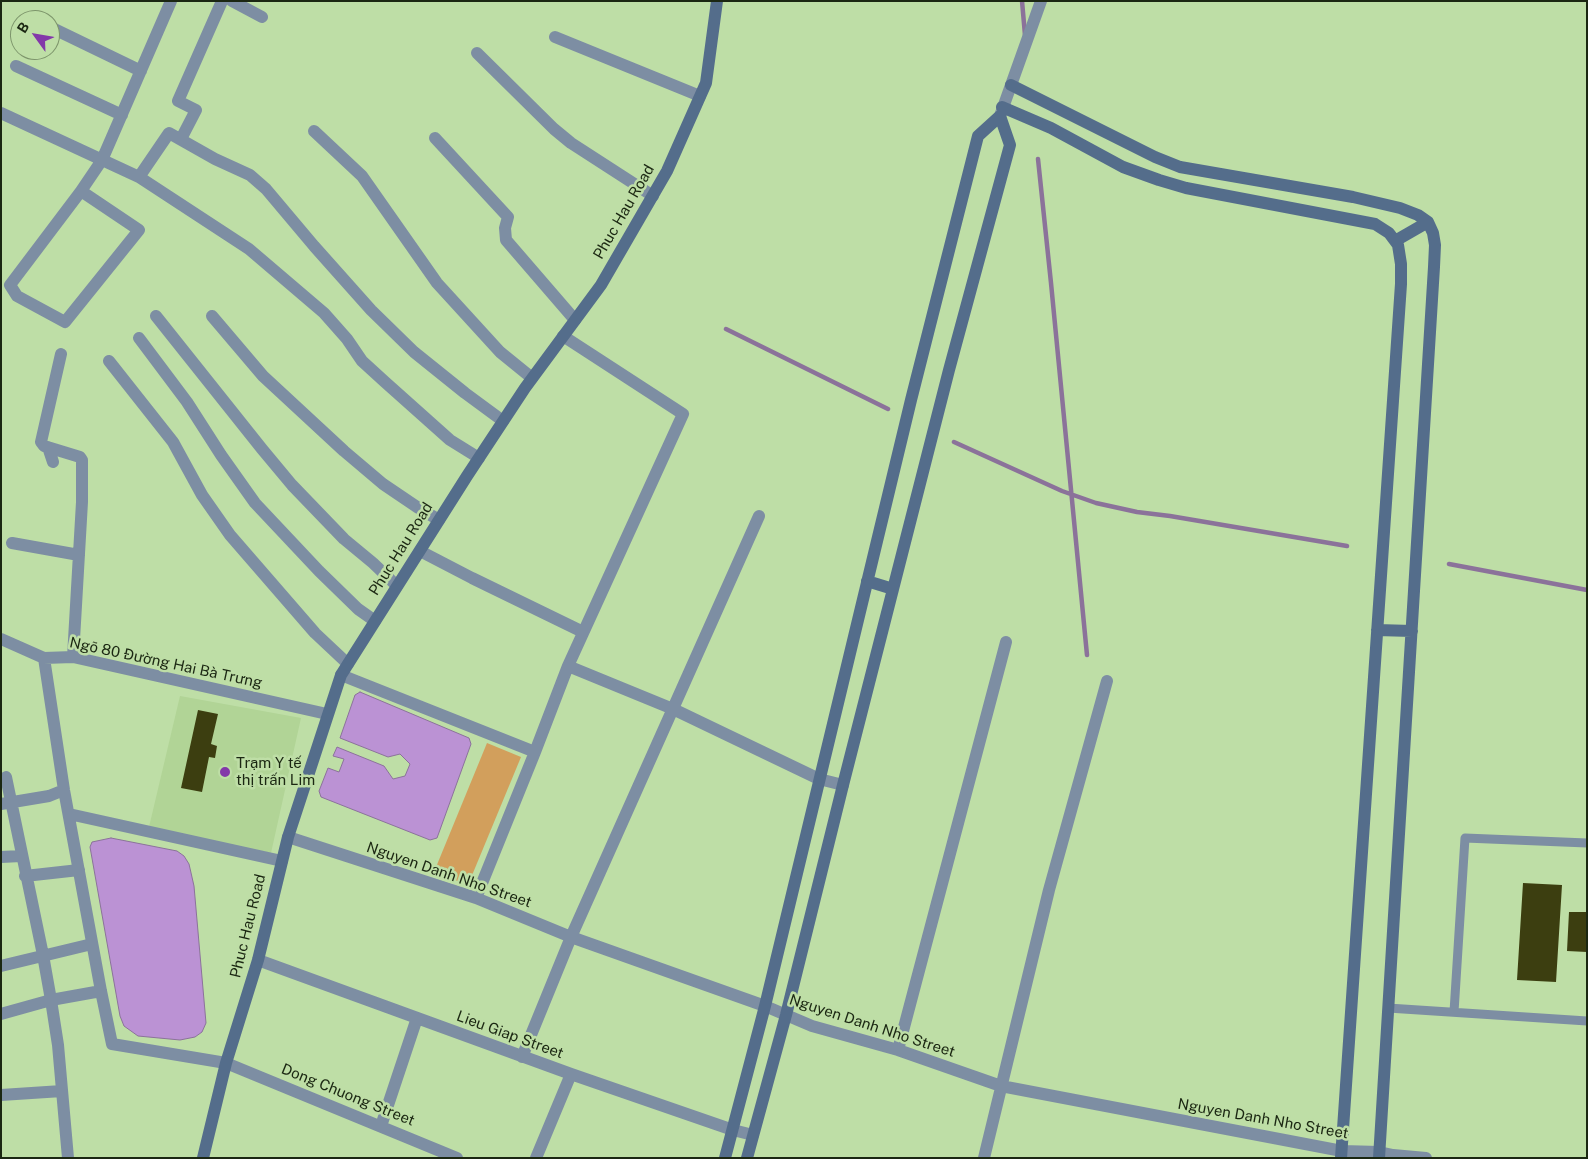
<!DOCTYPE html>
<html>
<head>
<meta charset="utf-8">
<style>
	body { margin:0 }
	#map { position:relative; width:1588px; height:1159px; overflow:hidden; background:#bedea6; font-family:"Public Sans",sans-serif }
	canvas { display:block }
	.frame { position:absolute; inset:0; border:2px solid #1b2712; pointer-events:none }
	.north { position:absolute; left:10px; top:10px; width:50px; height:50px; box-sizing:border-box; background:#bedea6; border:1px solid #7d956b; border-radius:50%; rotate:302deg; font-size:14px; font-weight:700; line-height:20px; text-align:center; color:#1b2712 }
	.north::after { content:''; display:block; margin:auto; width:18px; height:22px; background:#8338a9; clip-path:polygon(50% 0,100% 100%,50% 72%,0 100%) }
</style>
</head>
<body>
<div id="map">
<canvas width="1588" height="1159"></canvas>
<div class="frame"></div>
<div class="north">B</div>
</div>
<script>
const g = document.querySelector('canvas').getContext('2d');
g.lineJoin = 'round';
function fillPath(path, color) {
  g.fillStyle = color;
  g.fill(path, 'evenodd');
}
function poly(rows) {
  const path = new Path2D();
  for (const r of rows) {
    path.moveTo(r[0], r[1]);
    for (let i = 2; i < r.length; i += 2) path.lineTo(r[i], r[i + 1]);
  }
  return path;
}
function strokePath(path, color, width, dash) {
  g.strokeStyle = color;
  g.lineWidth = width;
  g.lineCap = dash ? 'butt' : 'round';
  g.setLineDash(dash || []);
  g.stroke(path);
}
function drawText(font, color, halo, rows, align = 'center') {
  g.font = font + ' "Public Sans",sans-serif';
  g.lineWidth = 5;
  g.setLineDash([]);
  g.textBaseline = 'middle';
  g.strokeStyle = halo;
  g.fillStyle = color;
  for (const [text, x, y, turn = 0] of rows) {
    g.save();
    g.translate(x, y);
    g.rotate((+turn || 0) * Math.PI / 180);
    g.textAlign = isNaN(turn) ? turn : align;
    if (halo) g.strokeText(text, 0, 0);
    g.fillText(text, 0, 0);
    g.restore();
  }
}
fillPath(poly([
	[180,696,301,718,271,853,149,827]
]), '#b1d496');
fillPath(poly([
	[487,743,521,757,468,885,434,872]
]), '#d29f5c');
const water = poly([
	[360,692,469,738,471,744,437,838,430,840,321,797,319,791,328,768,339,772,344,759,333,756,337,747,384,766,393,779,405,776,410,764,400,754,388,757,340,738,355,695,360,692],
	[111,838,177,851,184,856,189,864,194,886,206,1023,202,1032,195,1037,180,1040,138,1036,124,1026,120,1016,90,847,92,842,111,838]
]);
fillPath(water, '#bb92d4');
strokePath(water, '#8b729a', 1);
strokePath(poly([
	[1022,1,1025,35],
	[1038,159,1051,283,1087,655],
	[726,329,888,409],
	[954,442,1062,491,1096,503,1137,512,1170,516,1347,546],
	[1449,564,1587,590]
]), '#8b729a', 4.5);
fillPath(poly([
	[198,710,218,714,211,744,217,746,215,758,209,757,202,792,181,788],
	[1523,883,1562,885,1556,982,1517,980],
	[1569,912,1587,912,1587,952,1567,951]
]), '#3c3e10');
strokePath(poly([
	[1388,1008,1587,1021],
	[1454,1012,1465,838,1587,843]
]), '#7d8ea3', 9);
strokePath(poly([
	[232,1,262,17],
	[50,27,141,71],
	[555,37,700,96],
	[477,53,554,129,571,143,653,196],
	[16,66,122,115],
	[1,113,139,177,249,249,324,313,347,339,362,361,385,382,450,440,479,458],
	[1000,116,1041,1],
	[314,131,362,176,437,283,500,352,532,378],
	[435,138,508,217,505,228,506,240,575,320],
	[181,139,196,110,178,101,222,1],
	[139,177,169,133,215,159,250,175,266,189,314,246,371,310,414,352,465,393,503,421],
	[81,191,139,230,65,322,17,296,10,285,81,191,102,160,171,1],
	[156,316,262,449,292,485,344,539,373,563,397,586],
	[212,316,263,376,344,451,383,484,417,507,439,520],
	[139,338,187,402,221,455,255,503,319,571,358,609,375,621],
	[61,354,41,442,44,446,80,457,82,460,82,502,73,657],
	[109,361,173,442,202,495,230,535,315,633,348,664],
	[48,447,53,462],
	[12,543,79,555],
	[420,551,472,578,583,632],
	[1,639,44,658,73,657,327,714],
	[44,658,64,790,101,991,112,1044,226,1063,457,1158],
	[568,666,673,709,819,779,843,785],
	[341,675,535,752],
	[6,777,43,955,51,1000,58,1045,68,1158],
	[1,804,49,796,64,790],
	[69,814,282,861],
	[288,837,476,898,571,937,765,1006,812,1026,898,1050,1001,1086,1342,1151,1379,1152,1393,1155,1426,1158],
	[1,857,21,856],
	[25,876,79,870],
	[476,898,535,752,568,666,683,414,563,336],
	[258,960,571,1074,733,1130,753,1135],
	[1,966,92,944],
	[1,1014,51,1000,101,991],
	[898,1050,1006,642],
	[522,1057,571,937,759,516],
	[1,1095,62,1091],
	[381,1126,417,1018],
	[536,1158,571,1074],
	[984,1158,1049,890,1107,681]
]), '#7d8ea3', 12);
strokePath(poly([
	[1011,85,1155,157,1180,167,1353,197,1400,208,1418,215,1428,222,1433,233,1435,245,1434,267,1379,1158],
	[1002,107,1051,128,1123,167,1159,180,1186,188,1375,224,1389,233,1398,245,1401,264,1401,284,1341,1158],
	[1395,241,1428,222],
	[867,581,893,589],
	[1377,630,1412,631],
	[203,1158,226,1063,258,960,288,837,341,675,467,476,525,388,601,285,667,171,706,83,717,1],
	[725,1158,765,1006,911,400,978,136,1000,116,1010,145,949,370,843,785,786,1015,747,1158]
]), '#546d8b', 12);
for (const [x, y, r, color] of [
	[225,772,6,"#8338a9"]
]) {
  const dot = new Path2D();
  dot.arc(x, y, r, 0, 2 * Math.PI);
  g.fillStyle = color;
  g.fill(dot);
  strokePath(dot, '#bedea6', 2);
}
drawText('15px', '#1b2712', '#bedea6', [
	["Phuc Hau Road",624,212,-60],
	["Phuc Hau Road",401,549,-58],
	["Ngõ 80 Đường Hai Bà Trưng",166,663,12],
	["Nguyen Danh Nho Street",449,875,19],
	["Phuc Hau Road",248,926,-76],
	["Nguyen Danh Nho Street",872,1026,18],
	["Lieu Giap Street",510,1035,20],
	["Dong Chuong Street",348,1095,22],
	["Nguyen Danh Nho Street",1263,1119,10]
]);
drawText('15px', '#1b2712', '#bedea6', [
	["Trạm Y tế",236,763],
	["thị trấn Lim",236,780]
], 'left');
</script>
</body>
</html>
